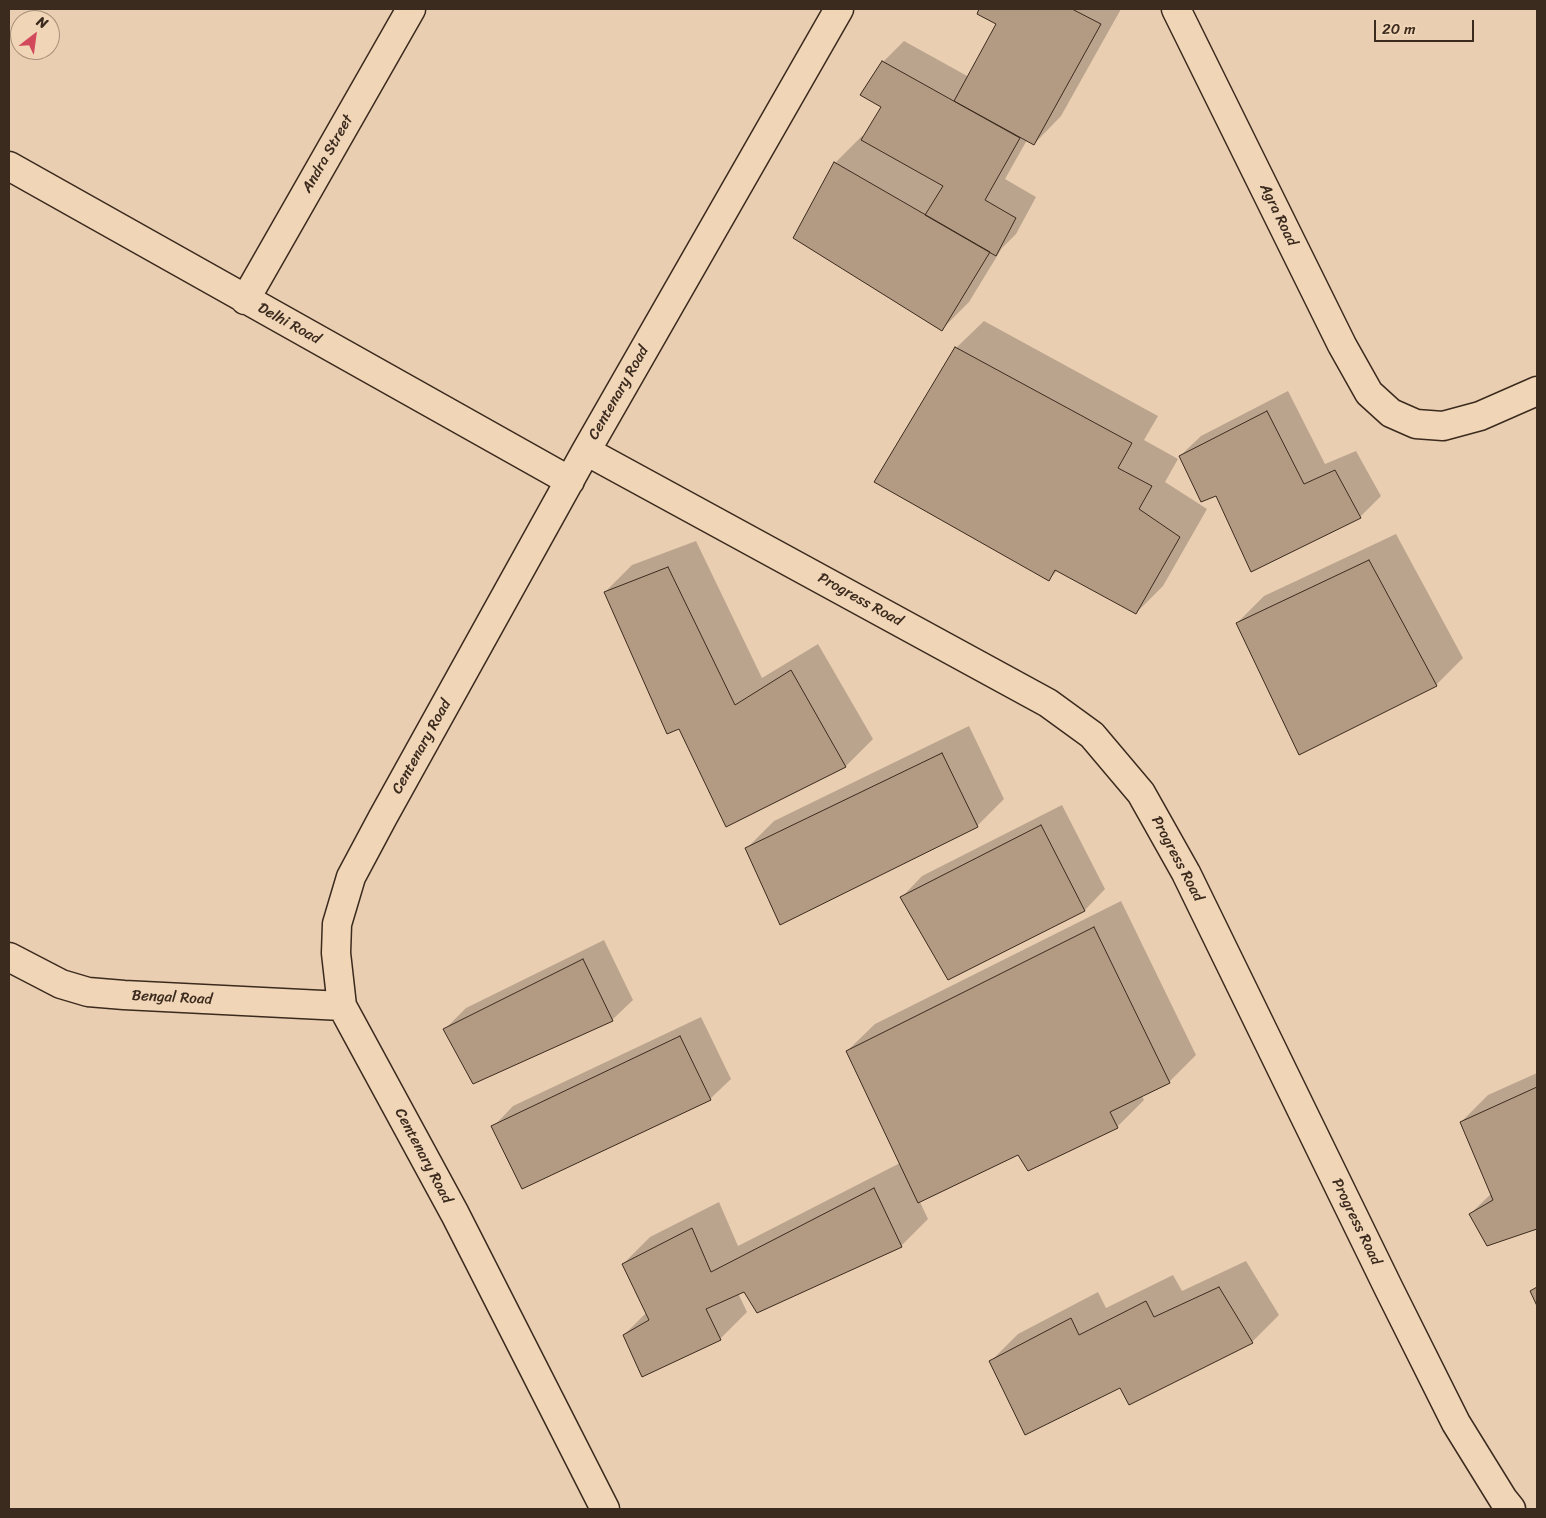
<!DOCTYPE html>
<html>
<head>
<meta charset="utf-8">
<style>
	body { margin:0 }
	#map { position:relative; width:1546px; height:1518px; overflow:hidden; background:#e9ceb1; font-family:Sriracha,sans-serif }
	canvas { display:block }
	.frame { position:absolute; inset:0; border:10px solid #3b2a1e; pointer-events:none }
	.north { position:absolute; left:10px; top:10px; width:50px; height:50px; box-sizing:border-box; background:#f0d5b7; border:1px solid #a8917a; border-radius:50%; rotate:30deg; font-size:14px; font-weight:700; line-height:20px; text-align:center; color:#3b2a1e }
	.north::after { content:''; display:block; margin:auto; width:18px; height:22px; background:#d1495b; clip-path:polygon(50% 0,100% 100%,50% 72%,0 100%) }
	.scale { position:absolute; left:1374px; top:20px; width:100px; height:22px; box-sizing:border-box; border:2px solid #3b2a1e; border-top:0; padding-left:6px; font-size:15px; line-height:18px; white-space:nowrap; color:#3b2a1e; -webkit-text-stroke:4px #f0d5b7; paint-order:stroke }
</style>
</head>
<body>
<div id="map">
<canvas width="1546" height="1518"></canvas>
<div class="frame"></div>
<div class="north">N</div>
<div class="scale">20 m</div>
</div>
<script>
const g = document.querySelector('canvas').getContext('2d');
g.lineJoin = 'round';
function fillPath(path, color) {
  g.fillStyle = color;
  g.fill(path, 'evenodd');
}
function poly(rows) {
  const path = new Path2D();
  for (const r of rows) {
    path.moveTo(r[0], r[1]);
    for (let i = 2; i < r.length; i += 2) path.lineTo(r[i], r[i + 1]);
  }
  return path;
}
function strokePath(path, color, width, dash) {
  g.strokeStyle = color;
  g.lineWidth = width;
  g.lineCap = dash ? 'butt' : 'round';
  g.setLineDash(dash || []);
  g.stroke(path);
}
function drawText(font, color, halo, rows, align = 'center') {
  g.font = font + ' Sriracha,sans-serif';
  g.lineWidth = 4.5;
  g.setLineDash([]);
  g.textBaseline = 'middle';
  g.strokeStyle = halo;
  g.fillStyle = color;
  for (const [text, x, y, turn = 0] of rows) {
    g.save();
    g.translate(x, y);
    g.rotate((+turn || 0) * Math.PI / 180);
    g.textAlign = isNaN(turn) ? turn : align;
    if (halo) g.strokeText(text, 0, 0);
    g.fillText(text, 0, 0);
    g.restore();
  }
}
fillPath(poly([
	[981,9,1121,9,1061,116,1034,144,1027,140,1005,179,1036,197,1016,234,1002,248,969,302,942,329,835,163,862,136,864,137,882,106,883,62,904,41,969,77,998,24,978,13],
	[984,321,1158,416,1144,440,1178,459,1165,482,1207,509,1163,586,1136,613,1058,570,1049,579,876,482,956,348],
	[1288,391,1325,464,1356,451,1381,496,1360,517,1217,495,1180,456,1201,436],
	[1396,534,1463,658,1436,685,1237,623,1264,596],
	[696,541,762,678,818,644,873,739,846,766,727,826,680,727,605,592,632,565],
	[969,726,1004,799,977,826,747,848,774,821],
	[1062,805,1105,889,1085,910,949,978,902,897,922,876],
	[1121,901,1196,1055,1169,1082,1142,1096,1144,1100,1117,1127,1019,1153,919,1200,928,1219,901,1246,738,1293,747,1312,720,1339,624,1335,647,1312,623,1264,650,1237,719,1202,738,1246,900,1163,847,1051,875,1024],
	[604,940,633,1000,612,1020,445,1029,466,1008],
	[701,1017,731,1079,710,1099,493,1127,513,1106],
	[1537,1073,1537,1227,1487,1245,1470,1214,1492,1193,1461,1122,1488,1095],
	[1246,1261,1279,1315,1252,1342,1120,1387,991,1361,1018,1334,1098,1292,1106,1308,1173,1275,1182,1291]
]), '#0003');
const building = poly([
	[979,9,1072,9,1101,24,1034,145,954,101,996,24,977,14,979,9],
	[882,61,1020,138,985,200,1016,218,996,256,925,215,943,186,861,140,881,107,860,95,882,61],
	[834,162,990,252,942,331,793,238,834,162],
	[955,347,1132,443,1118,468,1152,486,1139,509,1180,537,1136,614,1055,570,1049,581,874,482,955,347],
	[1267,411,1304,484,1335,470,1361,518,1251,572,1216,496,1201,502,1179,456,1267,411],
	[1369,560,1437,686,1299,755,1236,623,1369,560],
	[668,567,735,705,791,670,846,767,726,827,679,729,667,734,604,592,668,567],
	[942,753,978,827,780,925,745,848,942,753],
	[1041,825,1085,911,948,980,900,897,1041,825],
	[1094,927,1170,1083,1110,1112,1118,1128,1028,1171,1018,1155,918,1203,846,1051,1094,927],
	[583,959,613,1021,473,1084,443,1029,583,959],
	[680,1036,711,1100,522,1189,491,1126,680,1036],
	[1537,1087,1537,1229,1487,1246,1469,1214,1493,1200,1460,1122,1537,1087],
	[874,1188,902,1247,757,1313,744,1292,706,1309,721,1340,642,1377,623,1335,649,1320,622,1264,692,1228,711,1272,874,1188],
	[1219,1287,1253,1343,1129,1405,1120,1388,1025,1435,989,1361,1071,1318,1079,1335,1146,1301,1154,1317,1219,1287],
	[1537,1287,1537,1306,1530,1291,1537,1287]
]);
fillPath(building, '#b39b83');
strokePath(building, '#3b2a1e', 1);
const minor = poly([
	[1176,9,1342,345,1369,393,1391,413,1416,424,1443,426,1480,416,1537,391],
	[9,166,570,481],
	[245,300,411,9],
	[586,451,1048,703,1092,735,1141,793,1186,873,1389,1289,1456,1423,1503,1499,1511,1509],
	[9,957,61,984,88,992,124,995,342,1006],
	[605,1509,455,1214,342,1006,336,953,337,924,351,877,383,817,586,451,839,9]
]);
strokePath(minor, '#3b2a1e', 31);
strokePath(minor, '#f0d5b7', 28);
drawText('15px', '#3b2a1e', '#f0d5b7', [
	["Andra Street",328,154,-60],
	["Agra Road",1278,215,64],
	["Delhi Road",289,324,29],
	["Centenary Road",619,393,-60],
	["Progress Road",860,600,29],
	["Centenary Road",422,747,-61],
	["Progress Road",1177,859,62],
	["Bengal Road",172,998,3],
	["Centenary Road",423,1156,62],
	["Progress Road",1356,1222,64]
]);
</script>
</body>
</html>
